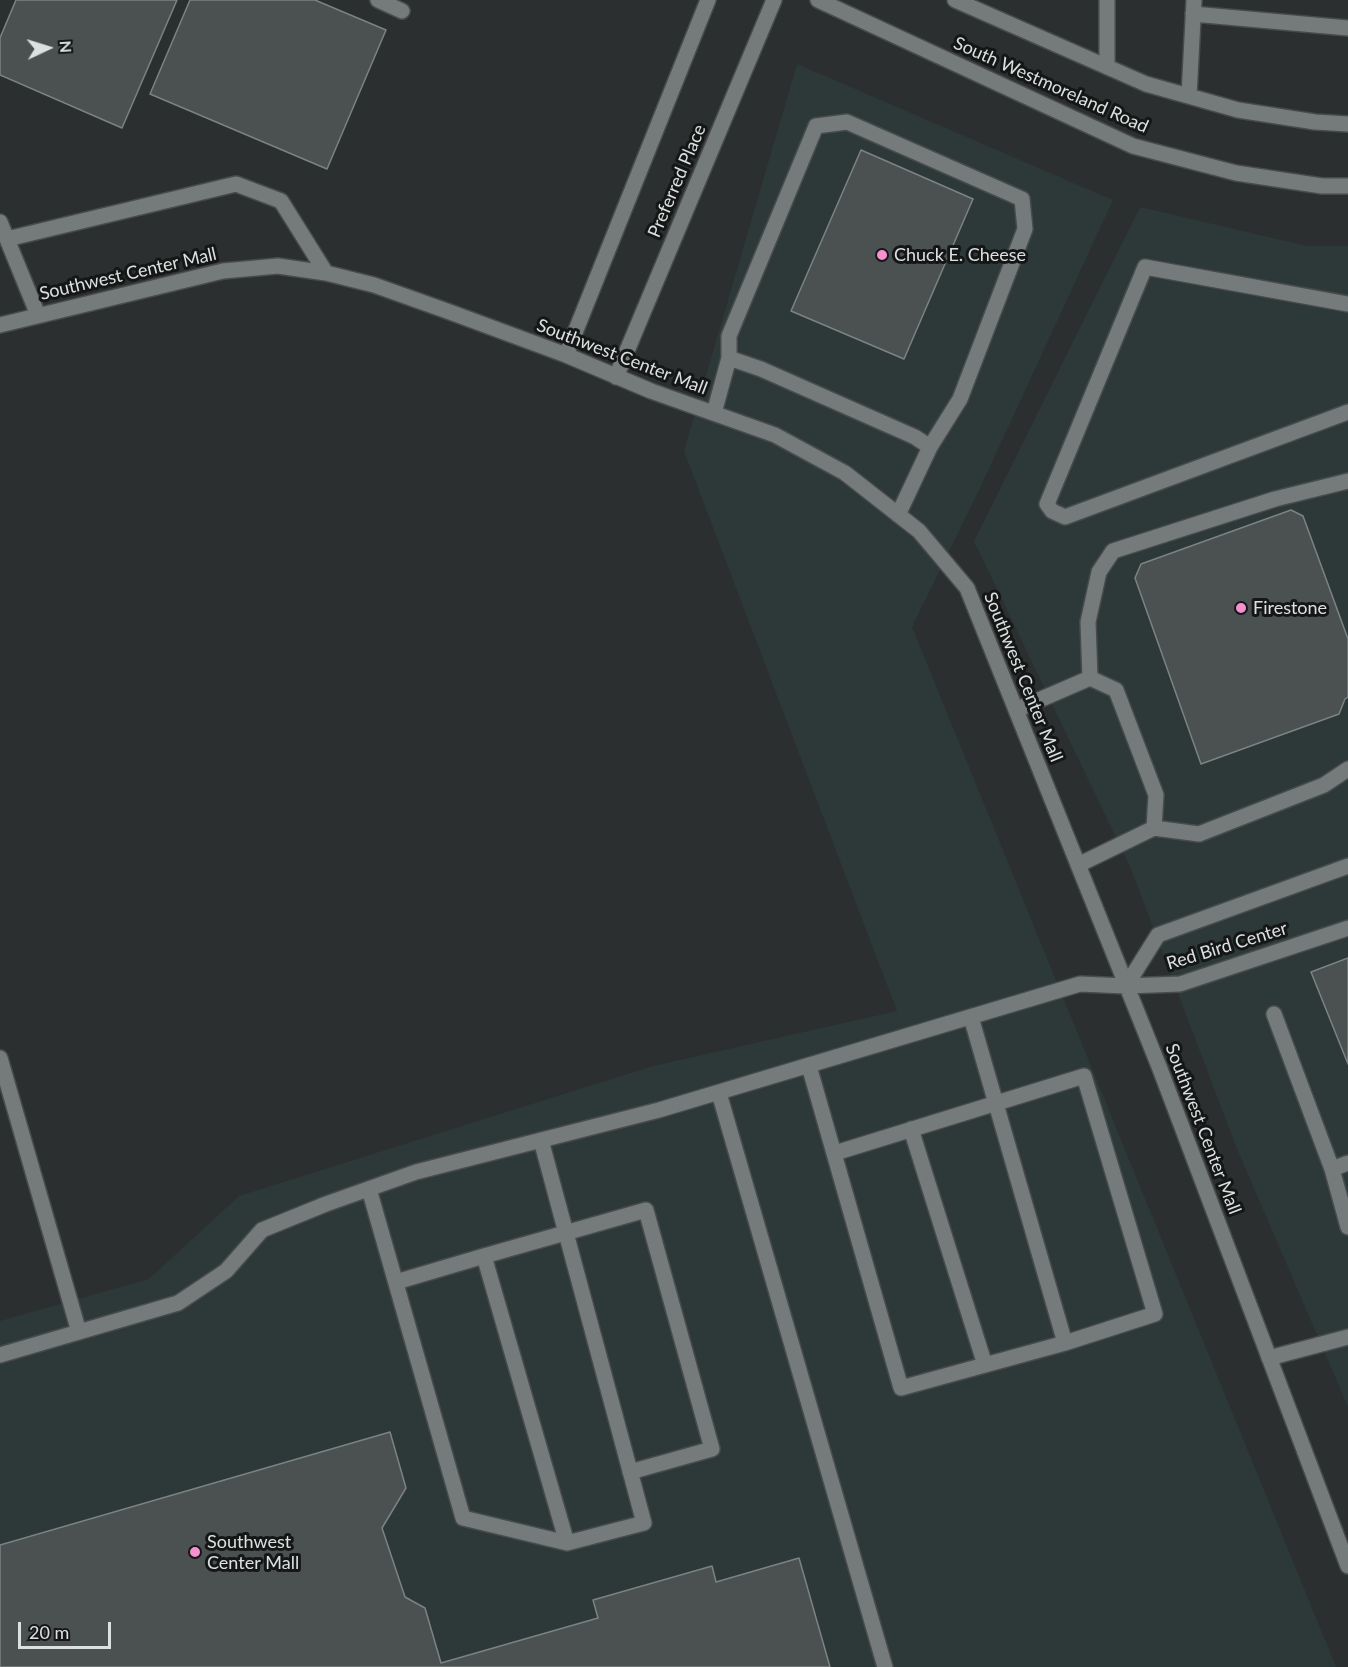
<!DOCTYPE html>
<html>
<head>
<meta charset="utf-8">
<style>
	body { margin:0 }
	#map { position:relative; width:1348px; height:1667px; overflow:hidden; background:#2b2f2f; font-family:Lato,sans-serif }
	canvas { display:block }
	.north { position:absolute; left:18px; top:18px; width:60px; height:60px; -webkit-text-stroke:4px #151717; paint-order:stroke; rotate:86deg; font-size:16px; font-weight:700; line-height:24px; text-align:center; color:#dde0e0 }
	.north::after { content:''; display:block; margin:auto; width:21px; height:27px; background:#dde0e0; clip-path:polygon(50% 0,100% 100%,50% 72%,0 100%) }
	.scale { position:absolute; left:18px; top:1622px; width:93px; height:27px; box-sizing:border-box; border:3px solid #dde0e0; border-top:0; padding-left:8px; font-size:18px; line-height:21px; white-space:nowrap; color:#dde0e0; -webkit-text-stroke:4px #151717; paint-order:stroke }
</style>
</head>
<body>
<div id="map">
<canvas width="1348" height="1667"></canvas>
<div class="north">N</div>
<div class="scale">20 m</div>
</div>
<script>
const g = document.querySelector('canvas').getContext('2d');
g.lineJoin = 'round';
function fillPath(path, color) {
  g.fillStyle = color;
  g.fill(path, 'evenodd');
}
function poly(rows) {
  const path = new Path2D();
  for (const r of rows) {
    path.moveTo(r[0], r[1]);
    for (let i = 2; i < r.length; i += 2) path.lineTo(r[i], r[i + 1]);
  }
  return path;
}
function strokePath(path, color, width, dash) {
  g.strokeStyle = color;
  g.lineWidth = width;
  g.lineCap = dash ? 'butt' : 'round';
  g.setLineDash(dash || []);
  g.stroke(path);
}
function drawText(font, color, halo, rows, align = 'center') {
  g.font = font + ' Lato,sans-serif';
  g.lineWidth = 6;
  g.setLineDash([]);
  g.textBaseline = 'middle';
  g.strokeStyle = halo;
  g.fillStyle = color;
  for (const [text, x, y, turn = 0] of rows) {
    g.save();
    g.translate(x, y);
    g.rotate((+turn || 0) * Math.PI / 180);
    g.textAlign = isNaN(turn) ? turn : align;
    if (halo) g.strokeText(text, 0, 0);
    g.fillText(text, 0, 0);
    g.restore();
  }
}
fillPath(poly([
	[797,64,1113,200,981,486,912,627,1336,1667,0,1667,0,1321,149,1279,239,1196,653,1066,897,1011,684,451],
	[1140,207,1307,246,1348,246,1348,1407,1235,1144,1131,869,974,541]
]), '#2d3938');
const building = poly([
	[16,0,177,0,122,128,0,75,0,38,16,0],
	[190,0,315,0,386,30,327,169,150,94,190,0],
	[861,150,973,199,904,359,791,311,861,150],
	[1291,510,1303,516,1348,639,1348,697,1345,699,1339,714,1201,764,1135,578,1141,564,1291,510],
	[1348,958,1348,1064,1311,972,1348,958],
	[390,1432,406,1488,382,1528,405,1597,425,1608,441,1663,598,1618,593,1600,712,1566,716,1582,799,1558,830,1667,0,1667,0,1545,390,1432]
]);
fillPath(building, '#4b5050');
strokePath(building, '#7d8282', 1.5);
const minor = poly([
	[378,0,402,11],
	[818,0,1133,146,1236,173,1322,186,1348,186],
	[955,0,1146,84,1238,110,1315,122,1348,124],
	[1193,14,1348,28],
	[1107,67,1107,0],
	[1189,96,1194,0],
	[0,222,38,315],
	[7,239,236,184,281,201,326,273],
	[1348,304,1145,267,1047,504,1052,511,1065,517,1348,412],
	[0,325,223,271,278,266,326,273,374,285,447,311,566,355,651,391,775,435,845,473,919,531,967,588,1160,1069,1348,1566],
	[566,355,708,0],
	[729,358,729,336,816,126,847,122,1022,199,1025,229,960,399,930,447],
	[616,377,774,0],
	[714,413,729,358,761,369,915,437,930,447,898,515],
	[1090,678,1088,622,1099,572,1113,551,1275,499,1348,481],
	[1016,710,1090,678,1116,690,1156,795,1154,828,1078,865],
	[1154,828,1199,834,1324,785,1348,769],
	[1126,986,1158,935,1348,866],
	[1274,1014,1332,1169],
	[0,1058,79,1332],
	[809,1066,901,1388,1065,1343,971,1017],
	[719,1093,885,1667],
	[911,1129,985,1365],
	[835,1153,1084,1076,1155,1314,1065,1343],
	[1348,1163,1332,1169,1348,1227],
	[369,1189,463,1518,567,1543,644,1523,541,1140],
	[396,1282,484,1256],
	[0,1355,178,1303,226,1271,262,1230,326,1204,416,1172,659,1110,1080,984,1126,986,1180,984,1348,928],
	[1269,1358,1348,1337],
	[567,1543,484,1256,646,1210,712,1449,630,1472]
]);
strokePath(minor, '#484b4b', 18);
strokePath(minor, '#757a7a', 15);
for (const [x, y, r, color] of [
	[882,255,6,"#f690d0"],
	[1241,608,6,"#f690d0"],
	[195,1552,6,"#f690d0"]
]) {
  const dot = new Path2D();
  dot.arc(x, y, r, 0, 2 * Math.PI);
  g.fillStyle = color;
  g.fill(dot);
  strokePath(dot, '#151717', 2);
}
drawText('18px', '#dde0e0', '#151717', [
	["South Westmoreland Road",1051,85,24],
	["Preferred Place",677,181,-67],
	["Southwest Center Mall",128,274,-13],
	["Southwest Center Mall",622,357,21],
	["Southwest Center Mall",1023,677,68],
	["Red Bird Center",1227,946,-17],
	["Southwest Center Mall",1203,1129,69]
]);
drawText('18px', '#dde0e0', '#151717', [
	["Chuck E. Cheese",894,255],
	["Firestone",1253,608],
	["Southwest",207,1542],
	["Center Mall",207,1563]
], 'left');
</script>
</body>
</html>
